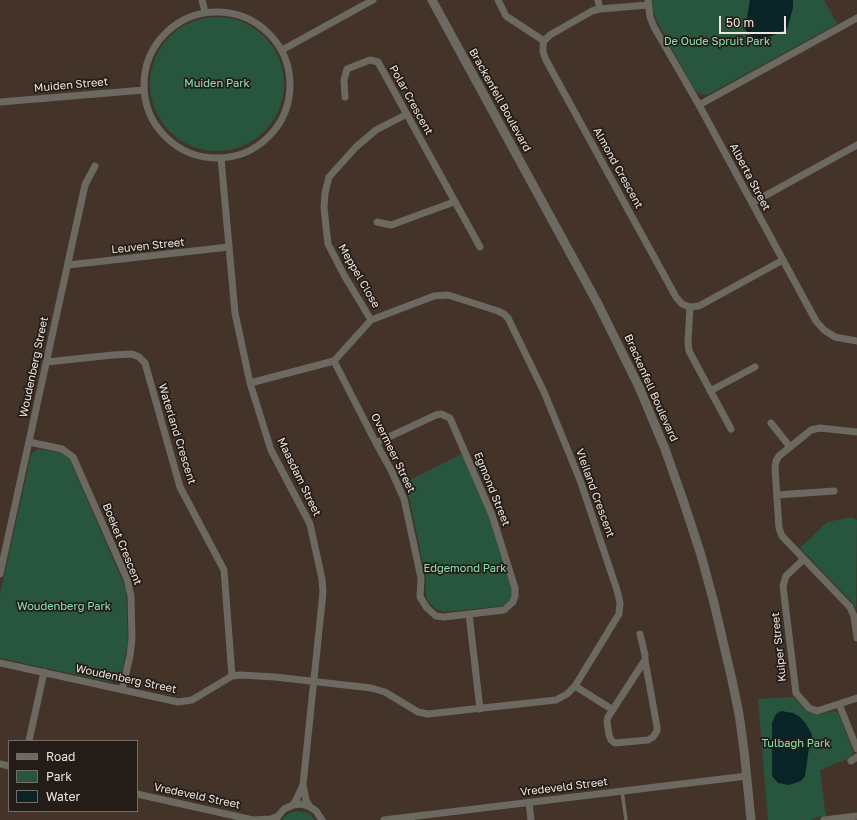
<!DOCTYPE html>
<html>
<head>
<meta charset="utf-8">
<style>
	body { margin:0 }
	#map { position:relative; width:857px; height:820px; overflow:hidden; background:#433328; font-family:"Golos Text",sans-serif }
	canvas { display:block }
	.legend { position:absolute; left:8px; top:740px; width:130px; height:72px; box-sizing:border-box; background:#241c17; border:1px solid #756c67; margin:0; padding:5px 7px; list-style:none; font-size:12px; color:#efe5de }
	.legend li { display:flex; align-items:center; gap:8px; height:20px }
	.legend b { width:20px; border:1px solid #756c67 }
	.scale { position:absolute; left:719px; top:16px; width:67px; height:18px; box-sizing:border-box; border:2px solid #efe5de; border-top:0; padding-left:5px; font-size:12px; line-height:14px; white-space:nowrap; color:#efe5de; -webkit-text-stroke:3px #241c17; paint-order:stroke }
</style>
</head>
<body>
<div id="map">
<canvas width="857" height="820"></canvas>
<ul class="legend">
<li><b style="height:5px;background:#6c6961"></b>Road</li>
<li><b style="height:11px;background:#28553d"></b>Park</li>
<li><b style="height:11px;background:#092427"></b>Water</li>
</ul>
<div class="scale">50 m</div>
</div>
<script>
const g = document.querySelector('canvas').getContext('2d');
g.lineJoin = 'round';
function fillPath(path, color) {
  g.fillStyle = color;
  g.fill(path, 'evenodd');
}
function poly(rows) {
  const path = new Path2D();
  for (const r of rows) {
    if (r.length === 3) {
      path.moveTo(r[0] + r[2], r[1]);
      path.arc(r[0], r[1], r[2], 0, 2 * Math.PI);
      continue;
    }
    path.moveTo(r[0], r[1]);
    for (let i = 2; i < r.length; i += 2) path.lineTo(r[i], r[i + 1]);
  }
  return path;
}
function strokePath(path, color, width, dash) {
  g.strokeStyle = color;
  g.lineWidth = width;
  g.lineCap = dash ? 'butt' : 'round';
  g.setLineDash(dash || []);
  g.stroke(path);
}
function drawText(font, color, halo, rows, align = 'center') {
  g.font = font + ' "Golos Text",sans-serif';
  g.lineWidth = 3.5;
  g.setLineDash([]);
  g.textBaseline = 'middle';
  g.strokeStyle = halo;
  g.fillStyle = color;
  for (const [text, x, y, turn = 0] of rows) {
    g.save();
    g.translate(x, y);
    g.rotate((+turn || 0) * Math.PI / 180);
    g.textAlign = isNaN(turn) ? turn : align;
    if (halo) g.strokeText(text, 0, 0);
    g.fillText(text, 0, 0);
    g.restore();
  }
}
fillPath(poly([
	[652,0,824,0,837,24,709,94,704,95,698,93,695,91,659,25,653,11],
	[217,84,67],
	[39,449,61,453,70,460,126,589,128,644,121,676,116,681,109,682,0,658,0,594,31,455,34,451],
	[462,454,486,508,512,587,512,594,510,600,502,606,445,612,436,609,430,604,426,597,426,578,408,493,404,483],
	[851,517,857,520,856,608,851,601,800,548,827,522],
	[793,697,807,711,811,713,820,714,834,711,838,713,852,748,853,753,850,758,847,759,820,770,826,816,817,817,811,820,768,820,758,699],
	[295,811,305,812,310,814,315,820,282,820,286,815]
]), '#28553d');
fillPath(poly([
	[750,0,793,0,793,8,787,29,772,36,754,40,745,29],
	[781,711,793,713,800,717,806,724,812,735,812,741,809,748,805,776,801,781,789,785,778,783,772,776,772,723,776,714]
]), '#092427');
strokePath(poly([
	[622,791,626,820]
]), '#6c6961', 3.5);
strokePath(poly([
	[202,0,205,12],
	[498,0,506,16,544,41],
	[598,0,600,9],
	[648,0,650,17,654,27,699,105,816,321,824,330,835,337,857,341],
	[648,5,600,9,592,11,550,35,544,41,543,46,543,52,546,60,676,297,682,304,690,307,699,306,783,260],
	[217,85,73],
	[282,50,373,0],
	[345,97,344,80,347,69,370,60,378,62,480,247],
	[0,102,144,90],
	[699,105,857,18],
	[221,158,235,313,250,383,271,450,310,524,322,579,323,592,303,785,306,800,310,807],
	[752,203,857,145],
	[377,222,391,225,454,202],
	[68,265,229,247],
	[690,307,688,342,689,351,731,429],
	[371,320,344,275,328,244,324,208,325,193,329,177,356,147,376,130,407,114],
	[334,361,376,443,391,470,404,499,421,578,420,597,427,608,436,616,444,617,504,610,513,602,515,596,515,588,492,515,450,418,441,414,436,415,376,443],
	[47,362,113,355,132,354,139,357,145,363,180,487,224,570,232,676],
	[710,391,755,367],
	[771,423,790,447],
	[857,432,820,428,811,430,779,456,776,461,775,468,779,528,782,536,850,607,854,616,857,638],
	[29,442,62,449,73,457,127,579,131,596,132,639,130,656,122,690],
	[777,495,834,491],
	[804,559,786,576,783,586,796,693,809,708,817,711,857,698],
	[0,574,85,185,95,166],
	[469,614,480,709],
	[640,634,645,655,645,660,657,727,657,731,653,737,648,740,615,743,611,740,609,735,607,722,608,717,645,660],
	[0,663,178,702,192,700,232,676,240,675,275,677,371,688,385,692,418,712,428,714,556,700,567,694,575,686,619,614,620,603,617,590,580,480,544,392,508,318,504,314,498,311,448,295,434,296,371,320,334,361,250,383],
	[575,686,613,710],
	[839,704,857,749],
	[29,741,44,672],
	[851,761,857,757],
	[0,764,9,766],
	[137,794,253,820],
	[529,802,531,820],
	[293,805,297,798,303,785],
	[252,820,271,819,278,816],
	[276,820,278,816,284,809,293,805,301,804,310,807,316,811,322,820],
	[384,820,747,776],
	[824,820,857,816]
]), '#6c6961', 7);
strokePath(poly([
	[432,0,598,304,639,387,665,449,684,503,701,555,714,603,732,680,739,714,744,750,751,820]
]), '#6c6961', 9);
drawText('11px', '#89e3b1', '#241c17', [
	["De Oude Spruit Park",717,42],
	["Muiden Park",217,84],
	["Edgemond Park",465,569],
	["Woudenberg Park",64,607],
	["Tulbagh Park",796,744]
]);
drawText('11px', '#efe5de', '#241c17', [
	["Muiden Street",71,85,-5],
	["Polar Crescent",411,100,61],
	["Brackenfell Boulevard",500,100,61],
	["Almond Crescent",618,168,61],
	["Alberta Street",750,177,62],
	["Leuven Street",148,246,-6],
	["Meppel Close",359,276,60],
	["Woudenberg Street",34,367,-78],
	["Brackenfell Boulevard",651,388,66],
	["Waterland Crescent",177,434,73],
	["Overmeer Street",393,453,64],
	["Maasdam Street",299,477,64],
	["Egmond Street",492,489,68],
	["Vleiland Crescent",595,493,70],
	["Boeket Crescent",122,544,68],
	["Kuiper Street",779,647,-96],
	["Woudenberg Street",126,679,12],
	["Vredeveld Street",564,787,-7],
	["Vredeveld Street",197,796,12]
]);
</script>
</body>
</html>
